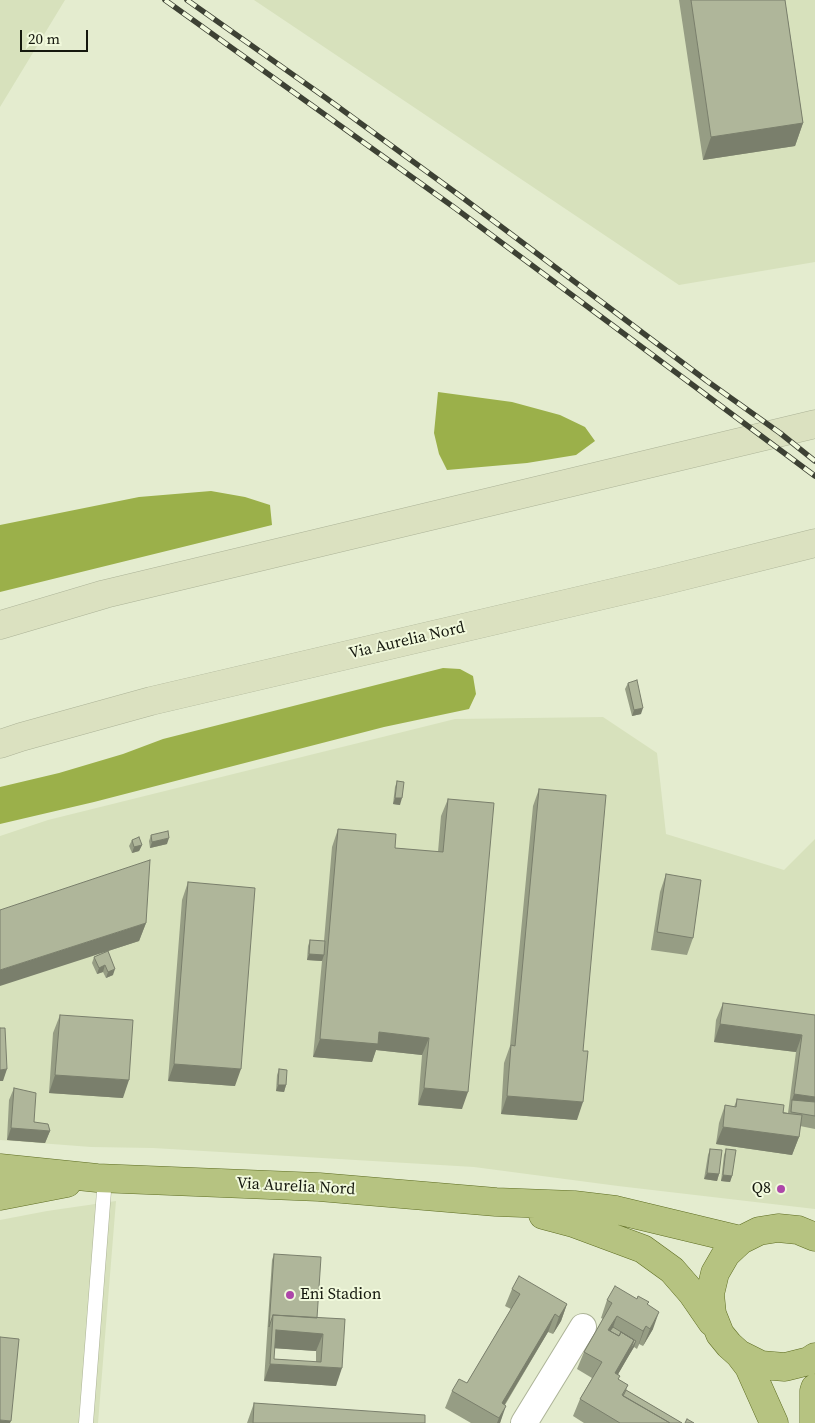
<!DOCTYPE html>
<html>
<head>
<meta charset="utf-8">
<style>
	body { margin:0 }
	#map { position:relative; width:815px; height:1423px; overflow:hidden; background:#e4eccf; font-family:"Source Serif 4",serif }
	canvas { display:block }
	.scale { position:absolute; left:20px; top:30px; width:68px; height:22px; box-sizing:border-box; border:2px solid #15180e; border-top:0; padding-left:6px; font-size:15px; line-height:18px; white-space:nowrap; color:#15180e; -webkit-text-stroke:4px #f1f9dc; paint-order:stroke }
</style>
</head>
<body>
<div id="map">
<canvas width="815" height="1423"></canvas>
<div class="scale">20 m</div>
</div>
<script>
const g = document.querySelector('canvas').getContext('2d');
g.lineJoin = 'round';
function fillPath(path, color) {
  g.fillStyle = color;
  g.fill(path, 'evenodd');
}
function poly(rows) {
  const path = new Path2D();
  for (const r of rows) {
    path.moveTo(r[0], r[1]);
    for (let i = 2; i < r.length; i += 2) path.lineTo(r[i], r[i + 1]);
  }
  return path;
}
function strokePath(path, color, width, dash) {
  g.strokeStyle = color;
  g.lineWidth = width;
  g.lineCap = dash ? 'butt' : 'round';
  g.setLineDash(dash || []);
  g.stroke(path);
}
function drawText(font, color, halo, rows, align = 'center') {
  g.font = font + ' "Source Serif 4",serif';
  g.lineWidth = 4;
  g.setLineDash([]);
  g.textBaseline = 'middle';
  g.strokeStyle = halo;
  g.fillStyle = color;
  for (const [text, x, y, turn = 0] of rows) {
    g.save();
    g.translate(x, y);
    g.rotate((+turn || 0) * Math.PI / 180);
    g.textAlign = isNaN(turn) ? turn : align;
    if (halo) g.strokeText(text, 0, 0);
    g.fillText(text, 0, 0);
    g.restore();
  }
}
fillPath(poly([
	[0,0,65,0,0,107],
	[254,0,815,0,815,262,679,285],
	[603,717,657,753,666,834,784,870,815,839,815,1209,618,1186,474,1167,153,1148,91,1147,0,1140,0,836,48,820,455,719],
	[116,1201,98,1423,0,1423,0,1220,47,1211]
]), '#d7e1bc');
fillPath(poly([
	[438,392,512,402,560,415,585,427,595,441,576,455,527,463,447,470,439,454,434,433],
	[211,491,245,497,270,505,272,525,0,592,0,525,139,497],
	[443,668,460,669,473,676,476,694,469,709,384,727,94,802,0,824,0,787,59,773,123,754,163,739]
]), '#9bb04a');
const service = poly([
	[86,1423,105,1178]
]);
const minor = poly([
	[524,1423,583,1327]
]);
const secondary = poly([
	[0,625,105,594,815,424],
	[0,744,21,737,151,701,659,582,815,543]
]);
const primary = poly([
	[0,1168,97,1178,319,1187,496,1202,574,1205,616,1210,741,1240],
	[0,1196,67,1183],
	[543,1215,573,1223,643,1249,672,1270,692,1293,712,1322],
	[815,1237,798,1230,778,1228,759,1231,741,1240,726,1254,715,1273,710,1294,712,1314,720,1334,729,1345,739,1354,761,1365,785,1367,809,1361,815,1357],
	[739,1354,749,1367,774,1423],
	[814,1423,814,1391,815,1388]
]);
strokePath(service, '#acb397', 15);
strokePath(minor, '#acb397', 28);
strokePath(secondary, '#acb397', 29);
strokePath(primary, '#5e6d22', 29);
strokePath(service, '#fff', 14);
strokePath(minor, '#fff', 26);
strokePath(secondary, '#dbe1c0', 28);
strokePath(primary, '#b6c381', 28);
const rail = poly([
	[165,0,455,208,815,476],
	[187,0,326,98,463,198,707,381,780,433,815,461]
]);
strokePath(rail, '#3d4134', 5.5);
strokePath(rail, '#f1f9dc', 4, [11]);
fillPath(poly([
	[679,0,785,0,803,123,795,146,703,160],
	[628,683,641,714,632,716,625,689],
	[397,781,400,805,393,804,395,787],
	[539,789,577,1120,501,1114,504,1063,510,1046,533,806],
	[448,799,462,1109,418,1105,422,1055,376,1050,372,1062,313,1057,322,961,307,960,308,946,310,940,324,941,332,847,338,829,395,848,438,852,441,816],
	[151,835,167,844,150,848,149,841],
	[132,840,142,845,139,851,132,853,129,846],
	[666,874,693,938,687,955,651,950,660,892],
	[188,882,235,1086,168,1081,182,900],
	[146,923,139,941,108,951,113,975,106,978,103,972,97,974,92,963,94,957,107,951],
	[723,1003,815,1015,815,1129,800,1126,799,1137,792,1155,716,1144,719,1123,725,1105,734,1107,737,1099,788,1113,796,1052,714,1042,716,1020],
	[60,1015,123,1098,49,1093,53,1033],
	[279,1069,286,1085,284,1092,276,1091,277,1075],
	[14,1088,34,1122,50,1131,45,1143,7,1140,9,1100],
	[710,1149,719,1174,717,1181,704,1179,708,1155],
	[726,1149,732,1176,730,1182,721,1181,724,1155],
	[274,1254,317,1318,345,1319,336,1386,264,1381,272,1260],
	[274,1348,316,1351,316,1362,274,1359],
	[512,1289,567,1304,561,1321,553,1334,548,1332,505,1405,500,1423,471,1423,445,1408,452,1391,467,1383,511,1309,505,1306],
	[637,1299,649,1302,647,1305,653,1329,643,1346,639,1344,637,1349,634,1347,618,1374,620,1376,618,1379,628,1385,626,1390,682,1423,584,1423,573,1416,580,1399,592,1378,577,1369,584,1352,603,1319,601,1318,607,1300],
	[254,1403,425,1423,247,1423]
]), '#969d84');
fillPath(poly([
	[803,123,795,146,703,160,711,137],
	[643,708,641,714,632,716,634,710],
	[395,798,402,798,400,805,393,804],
	[169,838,167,844,150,848,152,842],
	[142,845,139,851,132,853,134,847],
	[146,923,139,941,0,986,0,970],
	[309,954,324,955,322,961,307,960],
	[105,965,103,972,97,974,99,968],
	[115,969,113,975,106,978,108,972],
	[720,1024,802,1035,796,1052,714,1042],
	[379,1032,429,1038,422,1055,376,1050,372,1062,313,1057,320,1039],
	[174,1064,241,1069,235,1086,168,1081],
	[7,1069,3,1081,0,1081,0,1070],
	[55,1075,129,1080,123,1098,49,1093],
	[278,1085,286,1085,284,1092,276,1091],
	[424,1088,468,1092,462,1109,418,1105],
	[794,1094,815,1097,815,1115,792,1100],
	[507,1096,583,1102,577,1120,501,1114],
	[723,1127,799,1137,792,1155,716,1144],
	[11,1128,50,1131,45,1143,7,1140],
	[707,1173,719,1174,717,1181,704,1179],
	[723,1175,732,1176,730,1182,721,1181],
	[567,1304,561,1321,553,1334,559,1317],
	[659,1312,653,1329,643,1346,650,1329],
	[555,1314,548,1332,497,1417,502,1403],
	[617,1316,611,1333,608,1330],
	[646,1326,639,1344,637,1349,643,1331],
	[273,1327,323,1334,316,1351,271,1348],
	[634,1340,628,1357,609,1390,615,1373],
	[636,1341,634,1347,628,1357,630,1351],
	[270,1364,342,1368,336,1386,264,1381],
	[506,1406,500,1423,497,1423,499,1418],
	[0,1420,11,1421,10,1423,0,1423]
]), '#7a7f6c');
const building = poly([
	[691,0,785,0,803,123,711,137,691,0],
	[637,680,643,708,634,710,628,683,637,680],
	[397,781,404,782,402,798,395,798,397,781],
	[539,789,606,795,583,1051,588,1051,583,1102,507,1096,511,1045,515,1046,539,789],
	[448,799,494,803,468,1092,424,1088,429,1038,379,1032,378,1044,320,1039,338,829,396,834,395,848,443,852,448,799],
	[168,831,169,838,152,842,151,835,168,831],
	[139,837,142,845,134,847,132,840,139,837],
	[150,860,146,923,0,970,0,910,150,860],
	[666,874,701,880,693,938,657,932,666,874],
	[188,882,255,888,241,1069,174,1064,188,882],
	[310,940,325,941,324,955,309,954,310,940],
	[108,951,115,969,108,972,105,965,99,968,94,957,108,951],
	[723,1003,815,1015,815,1097,794,1094,802,1035,720,1024,723,1003],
	[60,1015,133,1020,129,1080,55,1075,60,1015],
	[0,1028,5,1028,7,1069,0,1070,0,1028],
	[279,1069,287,1070,286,1085,278,1085,279,1069],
	[14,1088,36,1093,34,1122,48,1124,50,1131,11,1128,14,1088],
	[737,1099,784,1105,783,1113,802,1115,799,1137,723,1127,725,1105,736,1107,737,1099],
	[792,1100,815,1102,815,1116,791,1112,792,1100],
	[710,1149,722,1150,719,1174,707,1173,710,1149],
	[726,1149,736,1150,732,1176,723,1175,726,1149],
	[274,1254,321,1257,317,1318,273,1315,269,1327,274,1254],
	[519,1276,567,1304,559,1317,555,1314,502,1403,506,1406,499,1418,452,1391,459,1379,467,1383,520,1294,512,1289,519,1276],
	[615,1286,637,1299,638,1296,649,1302,647,1304,659,1312,650,1329,646,1326,643,1331,617,1316,608,1330,619,1336,621,1332,634,1340,615,1373,620,1376,618,1379,628,1385,622,1395,670,1423,620,1423,580,1399,602,1362,584,1352,612,1303,607,1300,615,1286],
	[273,1315,345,1319,342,1368,270,1364,273,1315],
	[276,1330,323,1334,321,1362,274,1359,276,1330],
	[613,1327,636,1341,630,1351,634,1340,621,1332,619,1336,610,1331,613,1327],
	[0,1337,19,1339,11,1421,0,1420,0,1337],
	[626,1390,682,1423,670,1423,623,1396,626,1390],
	[254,1403,425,1415,425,1423,253,1423,254,1403],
	[687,1419,694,1423,685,1423,687,1419]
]);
fillPath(building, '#afb69a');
strokePath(building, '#7a7f6c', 1);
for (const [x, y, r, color] of [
	[781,1189,5,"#ad46a9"],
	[290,1295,5,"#ad46a9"]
]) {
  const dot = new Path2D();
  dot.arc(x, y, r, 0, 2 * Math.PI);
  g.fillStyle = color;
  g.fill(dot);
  strokePath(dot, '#f1f9dc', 2);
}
drawText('16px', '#15180e', '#f1f9dc', [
	["Via Aurelia Nord",407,641,-13],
	["Via Aurelia Nord",296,1187,3]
]);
drawText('16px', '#15180e', '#f1f9dc', [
	["Q8",771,1189],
	["Eni Stadion",300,1295,"left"]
], 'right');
</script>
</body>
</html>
